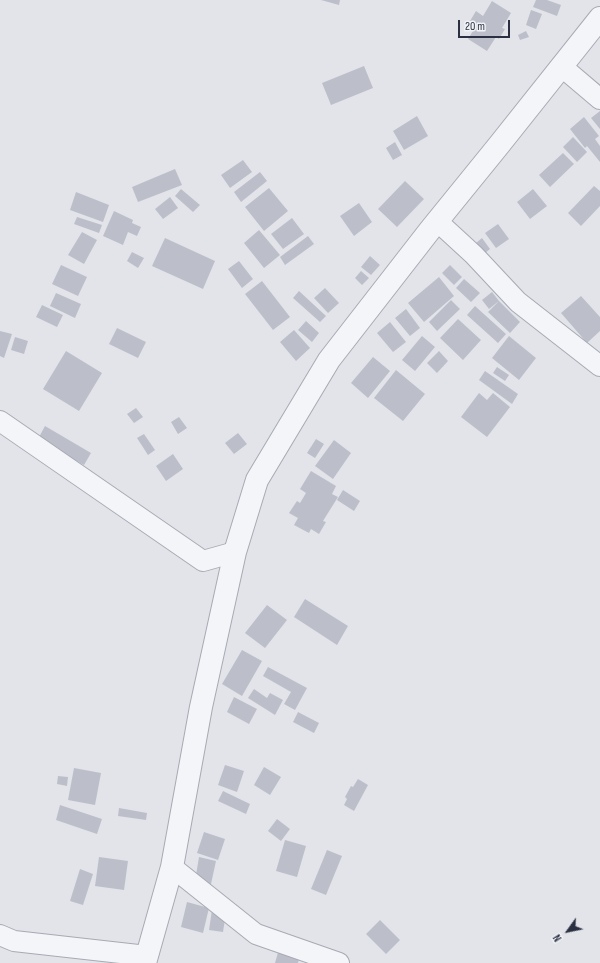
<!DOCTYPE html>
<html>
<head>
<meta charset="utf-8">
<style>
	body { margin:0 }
	#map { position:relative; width:600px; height:963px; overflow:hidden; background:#e2e4ea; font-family:"Sofia Sans Condensed",sans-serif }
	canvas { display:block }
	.north { position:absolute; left:548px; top:911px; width:40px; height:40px; -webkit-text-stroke:3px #f1f3f7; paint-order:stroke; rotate:237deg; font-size:11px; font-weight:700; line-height:16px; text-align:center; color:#2a3042 }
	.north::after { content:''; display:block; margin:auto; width:14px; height:18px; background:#2a3042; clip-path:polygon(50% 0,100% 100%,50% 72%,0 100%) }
	.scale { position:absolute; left:458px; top:20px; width:52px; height:18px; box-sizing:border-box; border:2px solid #2a3042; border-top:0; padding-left:5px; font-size:12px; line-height:14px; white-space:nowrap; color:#2a3042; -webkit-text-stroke:3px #f1f3f7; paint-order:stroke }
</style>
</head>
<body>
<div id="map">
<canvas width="600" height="963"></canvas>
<div class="north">N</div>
<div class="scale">20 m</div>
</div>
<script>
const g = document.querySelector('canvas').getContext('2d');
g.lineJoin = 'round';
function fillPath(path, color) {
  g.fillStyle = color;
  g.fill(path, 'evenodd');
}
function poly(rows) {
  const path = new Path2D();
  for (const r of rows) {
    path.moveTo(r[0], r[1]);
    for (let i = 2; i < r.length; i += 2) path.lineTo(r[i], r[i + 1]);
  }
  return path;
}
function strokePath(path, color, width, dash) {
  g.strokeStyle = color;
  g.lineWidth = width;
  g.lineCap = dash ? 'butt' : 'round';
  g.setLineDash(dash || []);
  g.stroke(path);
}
fillPath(poly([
	[321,0,340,0,339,5],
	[536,0,547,0,561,5,557,16,533,7],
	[492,1,511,13,502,28,505,29,499,39,496,37,487,51,468,39,476,26,470,21,476,11,483,16],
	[531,10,542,14,536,29,526,25],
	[526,31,529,37,520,40,518,35],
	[364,66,373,88,331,105,322,83],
	[600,111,600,129,591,118],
	[417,116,428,136,404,150,393,131],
	[584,117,599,136,595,139,600,146,600,162,587,146,585,148,570,129],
	[573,137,587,152,577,162,563,147],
	[395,142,402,155,393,160,386,148],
	[563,153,574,164,550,187,539,175],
	[243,160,252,172,230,188,221,175],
	[175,169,182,185,138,202,132,187],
	[260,172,267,181,241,202,234,192],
	[405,181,424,199,397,227,378,209],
	[594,186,600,191,600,206,581,226,568,213],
	[269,188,288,211,264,231,245,207],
	[181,189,200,205,193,212,175,196],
	[533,189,547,206,530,219,517,202],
	[76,192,109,205,103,222,70,210],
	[170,197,178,208,163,219,155,209],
	[359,203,372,222,354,236,340,216],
	[114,211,133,220,132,223,141,227,137,236,128,232,123,245,103,236],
	[77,217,102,225,99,233,74,224],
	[292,218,304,234,283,249,271,234],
	[498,224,509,239,496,248,485,233],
	[259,230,280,255,264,268,244,243],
	[82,232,97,240,84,264,68,255],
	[308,236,314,244,285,265,280,257],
	[165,238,215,261,203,289,152,266],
	[482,238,490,249,484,254,476,243],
	[132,252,144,258,138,268,127,261],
	[370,256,380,265,371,275,361,267],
	[239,261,253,279,242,288,228,269],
	[61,265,87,277,78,296,52,284],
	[450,265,462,277,454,285,442,273],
	[361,271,369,278,362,285,355,278],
	[439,277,454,296,424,322,408,303],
	[464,279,480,293,471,302,456,288],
	[262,281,290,317,273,330,245,294],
	[325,288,339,303,328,313,314,298],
	[299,291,326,316,320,322,293,298],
	[492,292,499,301,489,309,482,300],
	[56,293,81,304,75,318,50,306],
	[581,296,600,317,600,331,587,343,561,313],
	[451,300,460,309,437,331,429,322],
	[499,301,520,322,510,333,488,312],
	[42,305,63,315,57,327,36,317],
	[475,306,506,334,498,343,467,315],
	[406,309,420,328,410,336,395,318],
	[458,319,481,340,463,360,440,338],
	[306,321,319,333,312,342,298,330],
	[390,322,406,342,393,352,377,333],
	[117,328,146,342,138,358,109,344],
	[294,330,310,348,296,361,280,342],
	[0,331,12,334,4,358,0,356],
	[422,336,435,347,415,371,402,360],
	[509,336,536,358,519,380,492,358],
	[15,337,28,341,24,354,11,350],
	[66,351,102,373,79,411,43,389],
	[439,351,448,361,437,373,427,363],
	[373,357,390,371,368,398,351,383],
	[497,367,509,375,505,381,493,373],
	[396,370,425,394,403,421,374,398],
	[485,371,518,394,512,404,479,380],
	[479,393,487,400,493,393,510,407,487,437,461,417],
	[136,408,143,417,134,423,127,414],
	[179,417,187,428,178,434,171,422],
	[45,426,91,453,84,465,38,439],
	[238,433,247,444,234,454,225,443],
	[144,434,155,450,148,455,137,438],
	[316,439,324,444,315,458,307,453],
	[334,440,351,453,333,479,315,466],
	[173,454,183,469,166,481,156,466],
	[311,471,336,486,332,494,338,497,323,521,326,522,319,534,311,529,309,533,294,525,298,518,289,513,297,501,300,503,306,493,300,489],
	[343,490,360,501,354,511,337,500],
	[305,599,348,626,337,645,294,617],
	[267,605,287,620,265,648,245,633],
	[242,650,262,661,242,696,222,684],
	[268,667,307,688,295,710,284,704,291,692,263,676],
	[254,689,267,698,270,693,283,700,275,715,248,698],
	[234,697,257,709,249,724,227,712],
	[298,712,319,723,314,733,293,722],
	[225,765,244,771,237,792,218,785],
	[264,767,281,777,270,795,254,785],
	[74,768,101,773,95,805,68,800],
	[58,776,68,777,67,786,57,784],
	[358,779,368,785,354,811,344,805,347,799,345,797,351,786,353,787],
	[223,791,250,804,246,814,218,801],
	[60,805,102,819,97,834,56,820],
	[119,808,147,813,146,820,118,816],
	[277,819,290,829,281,841,268,831],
	[204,832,225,839,218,860,197,853],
	[285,840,306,846,297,877,276,871],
	[327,850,342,856,326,895,311,889],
	[99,857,128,861,124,890,95,886],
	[199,857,216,861,211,884,195,881],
	[80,869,93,874,83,905,70,901],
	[187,902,209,908,203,933,181,927],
	[212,910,226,913,223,932,209,930],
	[380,920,400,940,386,954,366,934],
	[279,949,300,955,298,963,275,963]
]), '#bcbfca');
const minor = poly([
	[561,66,600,99],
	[437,221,474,255,518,302,600,366],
	[0,421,203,561,235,552],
	[172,867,256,934,339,963],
	[0,935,14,941,147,956]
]);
const tertiary = poly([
	[145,963,172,867,201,707,235,552,257,480,329,360,430,230,499,145,600,18]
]);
strokePath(minor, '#a7aab4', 22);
strokePath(tertiary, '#a7aab4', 24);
strokePath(minor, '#f4f5f8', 20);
strokePath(tertiary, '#f4f5f8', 22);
</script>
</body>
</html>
